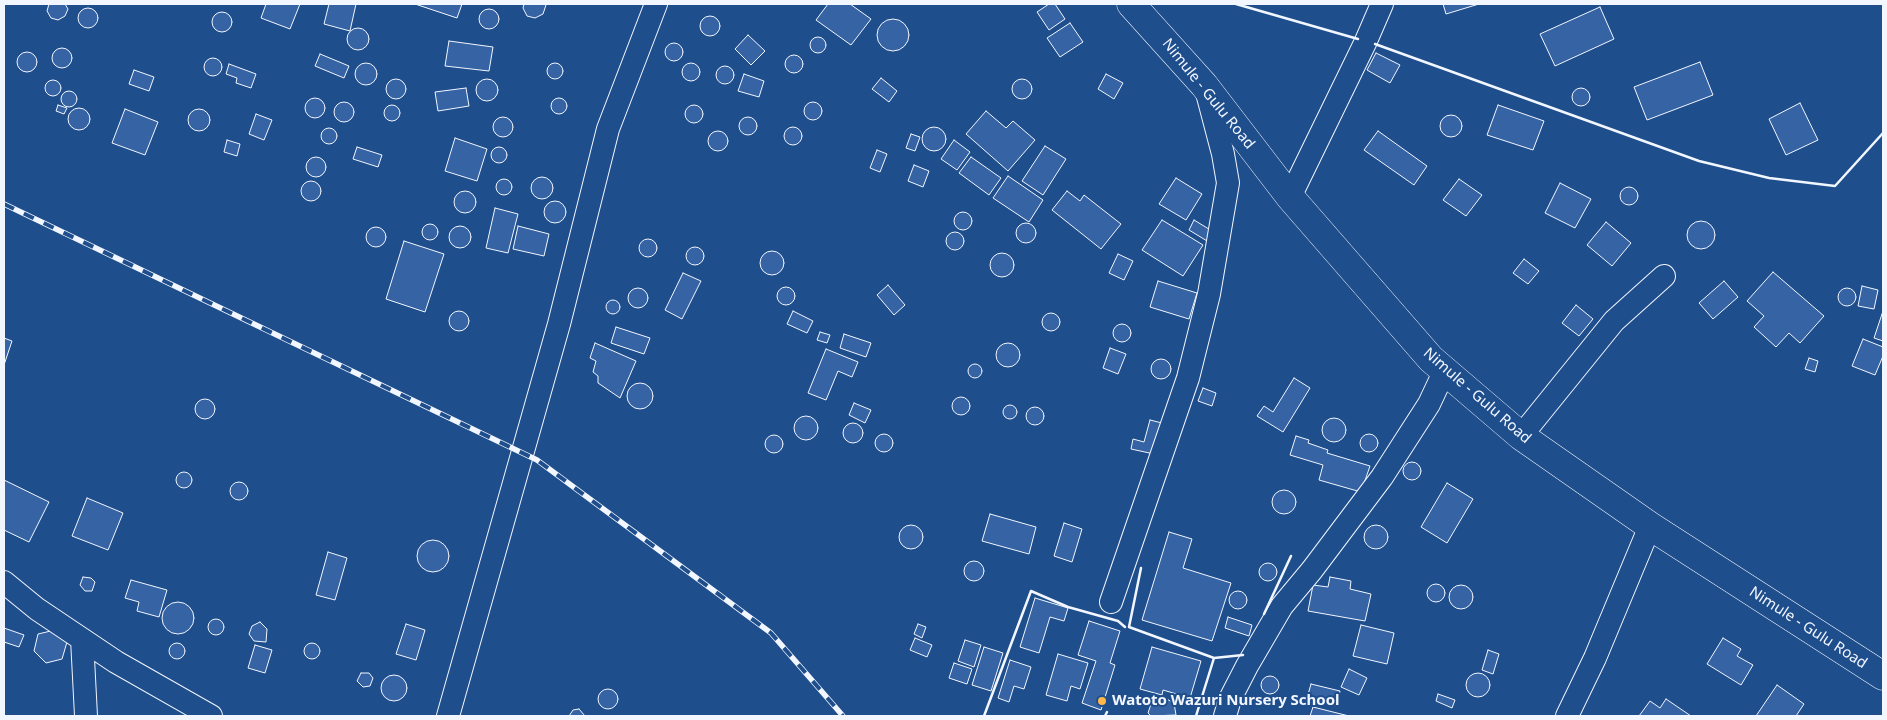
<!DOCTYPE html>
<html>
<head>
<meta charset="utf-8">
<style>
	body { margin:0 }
	#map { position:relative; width:1887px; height:720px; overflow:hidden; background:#1f4e8c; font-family:"Noto Sans",sans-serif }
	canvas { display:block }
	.frame { position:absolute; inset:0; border:5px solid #f2f6ff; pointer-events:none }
</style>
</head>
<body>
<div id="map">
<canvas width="1887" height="720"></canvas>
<div class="frame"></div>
</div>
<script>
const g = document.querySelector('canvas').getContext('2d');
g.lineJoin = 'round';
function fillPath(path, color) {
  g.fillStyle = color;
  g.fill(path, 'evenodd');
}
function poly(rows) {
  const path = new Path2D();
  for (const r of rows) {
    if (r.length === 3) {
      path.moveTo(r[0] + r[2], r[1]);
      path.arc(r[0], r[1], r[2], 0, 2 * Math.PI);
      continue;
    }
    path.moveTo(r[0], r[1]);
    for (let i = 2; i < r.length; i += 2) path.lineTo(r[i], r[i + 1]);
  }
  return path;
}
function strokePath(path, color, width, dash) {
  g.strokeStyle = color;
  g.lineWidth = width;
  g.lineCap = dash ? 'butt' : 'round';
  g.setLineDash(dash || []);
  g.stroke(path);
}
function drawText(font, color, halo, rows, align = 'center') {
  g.font = font + ' "Noto Sans",sans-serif';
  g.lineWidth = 4;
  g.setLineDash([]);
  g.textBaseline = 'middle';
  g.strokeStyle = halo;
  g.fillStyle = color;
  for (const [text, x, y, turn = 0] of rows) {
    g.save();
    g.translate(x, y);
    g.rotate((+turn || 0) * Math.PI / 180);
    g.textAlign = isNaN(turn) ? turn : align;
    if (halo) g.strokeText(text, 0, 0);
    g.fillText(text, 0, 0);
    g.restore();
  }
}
const building = poly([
	[49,4,65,4,68,9,65,16,58,20,51,18,47,11,49,4],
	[266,4,300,4,290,29,261,18,266,4],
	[329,4,356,4,350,31,324,24,329,4],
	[415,4,462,4,457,18,415,4],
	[524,4,545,4,546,5,543,14,535,18,527,16,523,8,524,4],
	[828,4,850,4,871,19,851,45,816,20,828,4],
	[1049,4,1055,4,1065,19,1049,30,1037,12,1049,4],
	[1443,4,1479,4,1446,14,1443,4],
	[1600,7,1614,39,1555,66,1540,34,1600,7],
	[88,18,10],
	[489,19,10],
	[222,22,10],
	[710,26,10],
	[893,35,16],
	[1070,23,1083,42,1060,57,1047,38,1070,23],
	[358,39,11],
	[748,35,765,51,751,65,735,49,748,35],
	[818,45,8],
	[449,41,493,47,489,71,445,66,449,41],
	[674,52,9],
	[62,58,10],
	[27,62,10],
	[1376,53,1400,65,1390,83,1367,70,1376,53],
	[320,54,349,66,344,78,315,66,320,54],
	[794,64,9],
	[213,67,9],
	[1700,62,1713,95,1647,120,1634,87,1700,62],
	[691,72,9],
	[366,74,11],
	[555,71,8],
	[229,64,256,74,251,88,236,83,237,78,226,74,229,64],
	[725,75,9],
	[134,70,154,77,149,91,129,84,134,70],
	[744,74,764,81,759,97,738,91,744,74],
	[1106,74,1123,83,1114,99,1098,89,1106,74],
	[881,78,897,91,889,102,872,89,881,78],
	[1022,89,10],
	[487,90,11],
	[396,89,10],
	[53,88,8],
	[1581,97,9],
	[466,88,469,106,438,111,435,92,466,88],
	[69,99,8],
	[559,106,8],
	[315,108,10],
	[813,111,9],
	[344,112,10],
	[1800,103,1818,140,1786,155,1769,119,1800,103],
	[694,114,9],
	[58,105,67,108,64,114,56,111,58,105],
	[1498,105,1544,121,1533,150,1487,135,1498,105],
	[392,113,8],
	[79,119,11],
	[125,109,158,122,145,155,112,143,125,109],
	[199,120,11],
	[986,111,1006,128,1013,121,1035,140,1008,171,966,134,986,111],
	[256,114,272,120,264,140,249,134,256,114],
	[1451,126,11],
	[748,126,9],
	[503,127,10],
	[793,136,9],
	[934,139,12],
	[329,136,8],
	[1378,131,1427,166,1414,185,1364,150,1378,131],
	[718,141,10],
	[911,134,920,137,915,151,906,148,911,134],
	[455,138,487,149,477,181,445,171,455,138],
	[227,140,240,144,237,156,224,152,227,140],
	[954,140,970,152,957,170,941,159,954,140],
	[1045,146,1066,159,1043,195,1022,181,1045,146],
	[357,147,382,155,378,167,353,159,357,147],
	[499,155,8],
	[877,150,887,154,880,172,870,168,877,150],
	[971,157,1001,178,989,195,959,173,971,157],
	[316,167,10],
	[914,165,929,171,923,187,908,181,914,165],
	[1008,176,1043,200,1029,222,993,198,1008,176],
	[542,188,11],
	[1176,178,1202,194,1186,220,1159,204,1176,178],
	[1459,179,1482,195,1466,216,1443,200,1459,179],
	[504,187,8],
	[311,191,10],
	[1560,183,1591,199,1575,228,1545,213,1560,183],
	[1629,196,9],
	[1067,191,1080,201,1084,195,1121,224,1101,249,1052,210,1067,191],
	[465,202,11],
	[555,212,11],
	[495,208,518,214,508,253,486,248,495,208],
	[963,221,9],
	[1162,220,1203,245,1183,276,1142,250,1162,220],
	[1194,220,1217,234,1212,244,1189,230,1194,220],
	[1701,235,14],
	[1606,222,1631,243,1612,266,1587,245,1606,222],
	[1026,233,10],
	[430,232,8],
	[518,226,549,234,544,256,513,249,518,226],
	[460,237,11],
	[376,237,10],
	[955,241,9],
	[648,248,9],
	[404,241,444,254,425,312,386,299,404,241],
	[695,256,9],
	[772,263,12],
	[1002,265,12],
	[1118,254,1133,261,1124,280,1109,273,1118,254],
	[1524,259,1539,271,1528,284,1513,273,1524,259],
	[1773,272,1824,316,1800,343,1789,333,1776,347,1754,327,1764,316,1747,301,1773,272],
	[683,273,701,281,682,319,665,310,683,273],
	[1158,281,1197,293,1189,319,1150,307,1158,281],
	[1724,281,1738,297,1713,319,1699,303,1724,281],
	[888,285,905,305,894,315,877,295,888,285],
	[1862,286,1878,290,1874,309,1858,306,1862,286],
	[786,296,9],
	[1847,297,9],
	[638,298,10],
	[613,307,7],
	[1576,305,1593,319,1579,336,1562,323,1576,305],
	[793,311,813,321,807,333,787,324,793,311],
	[459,321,10],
	[1051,322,9],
	[1882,314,1883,315,1883,341,1874,338,1882,314],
	[1122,333,9],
	[616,327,650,338,644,354,611,343,616,327],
	[820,332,830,335,827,343,817,340,820,332],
	[844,334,871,343,866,357,840,348,844,334],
	[4,338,12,341,4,365,4,338],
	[1863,339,1883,347,1883,356,1875,375,1852,366,1863,339],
	[1008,355,12],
	[595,343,636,361,620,398,598,383,598,376,593,372,596,361,590,358,595,343],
	[1110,348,1126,354,1118,374,1103,368,1110,348],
	[826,349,858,362,852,377,838,371,826,400,808,393,826,349],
	[1809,358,1818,361,1815,372,1805,369,1809,358],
	[1161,369,10],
	[975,371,7],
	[1294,378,1310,388,1283,432,1257,416,1264,406,1273,412,1294,378],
	[640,396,13],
	[1203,388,1216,393,1212,406,1198,401,1203,388],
	[961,406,9],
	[205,409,10],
	[854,403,871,410,865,423,849,415,854,403],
	[1010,412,7],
	[1035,416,9],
	[806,428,12],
	[1334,430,12],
	[1150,420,1162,423,1154,454,1131,449,1133,439,1144,442,1150,420],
	[853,433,10],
	[884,443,9],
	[1369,443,9],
	[774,444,9],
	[1296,436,1309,440,1308,443,1328,450,1327,453,1370,466,1361,492,1319,480,1323,465,1290,455,1296,436],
	[1412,471,9],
	[184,480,8],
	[4,480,49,502,29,542,4,530,4,480],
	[239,491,9],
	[1447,483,1473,499,1447,543,1421,527,1447,483],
	[1284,502,12],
	[87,498,123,513,108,550,72,536,87,498],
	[990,514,1036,527,1029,554,982,541,990,514],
	[1064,523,1082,529,1072,562,1054,556,1064,523],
	[911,537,12],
	[1376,537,12],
	[1169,532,1192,539,1183,568,1231,583,1212,641,1142,620,1169,532],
	[433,556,16],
	[328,552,347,558,335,600,316,595,328,552],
	[974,571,10],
	[1268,572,9],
	[83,577,91,578,95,582,92,591,85,591,80,585,83,577],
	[1330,577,1351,581,1350,589,1371,594,1365,621,1308,611,1313,585,1328,587,1330,577],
	[131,580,167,590,159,617,137,611,139,602,125,598,131,580],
	[1436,593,9],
	[1461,597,12],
	[1238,600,9],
	[1035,598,1068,608,1064,621,1050,617,1039,653,1020,647,1035,598],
	[178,618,16],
	[1228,617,1252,625,1249,636,1225,628,1228,617],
	[216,627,8],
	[1089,621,1120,631,1110,663,1115,665,1101,710,1082,703,1096,661,1078,655,1089,621],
	[260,622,267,629,266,642,254,641,249,634,252,626,260,622],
	[406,624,425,630,416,660,396,654,406,624],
	[918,624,926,627,922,638,914,634,918,624],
	[1361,625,1394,633,1387,664,1353,656,1361,625],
	[4,628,24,635,19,647,4,642,4,628],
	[55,630,67,642,62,659,46,663,34,651,38,634,55,630],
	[915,638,932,645,927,657,910,650,915,638],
	[1723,638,1741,649,1737,656,1753,665,1741,685,1707,664,1723,638],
	[965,640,981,645,974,667,958,661,965,640],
	[312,651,8],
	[177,651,8],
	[255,645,272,650,265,673,248,668,255,645],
	[984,647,1003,653,991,691,972,685,984,647],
	[1152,647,1201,661,1190,698,1163,690,1162,695,1140,689,1152,647],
	[1488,650,1499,654,1493,674,1482,670,1488,650],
	[1058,654,1088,663,1080,689,1071,686,1067,701,1046,695,1058,654],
	[1010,660,1031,667,1024,689,1014,686,1009,702,998,698,1010,660],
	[954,663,972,669,967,684,949,678,954,663],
	[1349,669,1367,678,1359,695,1341,687,1349,669],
	[361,673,369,673,373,678,370,686,363,687,357,681,361,673],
	[1478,685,12],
	[394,688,13],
	[1270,685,9],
	[1311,684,1340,691,1337,706,1307,698,1311,684],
	[1777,685,1804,704,1796,716,1756,716,1777,685],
	[608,699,10],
	[1438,694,1455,700,1452,708,1436,701,1438,694],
	[1163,697,1174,703,1176,715,1151,716,1148,713,1152,701,1163,697],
	[1666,699,1691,716,1639,716,1650,701,1660,708,1666,699],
	[1313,707,1349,716,1310,716,1313,707],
	[579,709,585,716,569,716,573,710,579,709]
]);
fillPath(building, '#3563a3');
strokePath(building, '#f2f6ff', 1);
const street = poly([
	[1290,197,1366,41,1382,4],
	[1521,436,1614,321,1664,276],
	[4,582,37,609,116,662,211,716],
	[1111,602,1188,378,1209,294,1228,183,1223,154,1207,93],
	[82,639,86,716],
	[448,716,559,324,608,129,656,4],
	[1225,716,1230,699,1247,666,1282,606,1312,570,1382,477,1429,404,1445,370],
	[1567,716,1595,658,1650,526]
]);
const primary = poly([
	[1131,4,1204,85,1290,197,1431,359,1521,436,1650,526,1883,676]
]);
strokePath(street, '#f2f6ff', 24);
strokePath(primary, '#f2f6ff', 29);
strokePath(street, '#1f4e8c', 22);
strokePath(primary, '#1f4e8c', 28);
const rail = poly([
	[4,204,537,460,771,633,843,716]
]);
strokePath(rail, '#f2f6ff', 5.5);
strokePath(rail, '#1f4e8c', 4, [11]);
strokePath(poly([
	[1236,4,1358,39],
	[1375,44,1699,161,1769,178,1835,186,1883,133],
	[1141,568,1129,627,1214,658,1243,655],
	[1264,614,1291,556],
	[984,716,1031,591,1068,607,1118,621,1125,627],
	[1105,716,1107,712],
	[1196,716,1214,658]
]), '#f2f6ff', 2.5);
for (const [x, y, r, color] of [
	[1102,701,5,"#ffb74d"]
]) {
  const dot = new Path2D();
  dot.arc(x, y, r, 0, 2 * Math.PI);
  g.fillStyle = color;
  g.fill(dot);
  strokePath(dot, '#1f4e8c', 2);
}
drawText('15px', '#f2f6ff', '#1f4e8c', [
	["Nimule - Gulu Road",1208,94,51],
	["Nimule - Gulu Road",1477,396,41],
	["Nimule - Gulu Road",1808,628,33]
]);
drawText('bold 15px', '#f2f6ff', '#1f4e8c', [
	["Watoto Wazuri Nursery School",1112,701]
], 'left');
</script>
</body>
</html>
